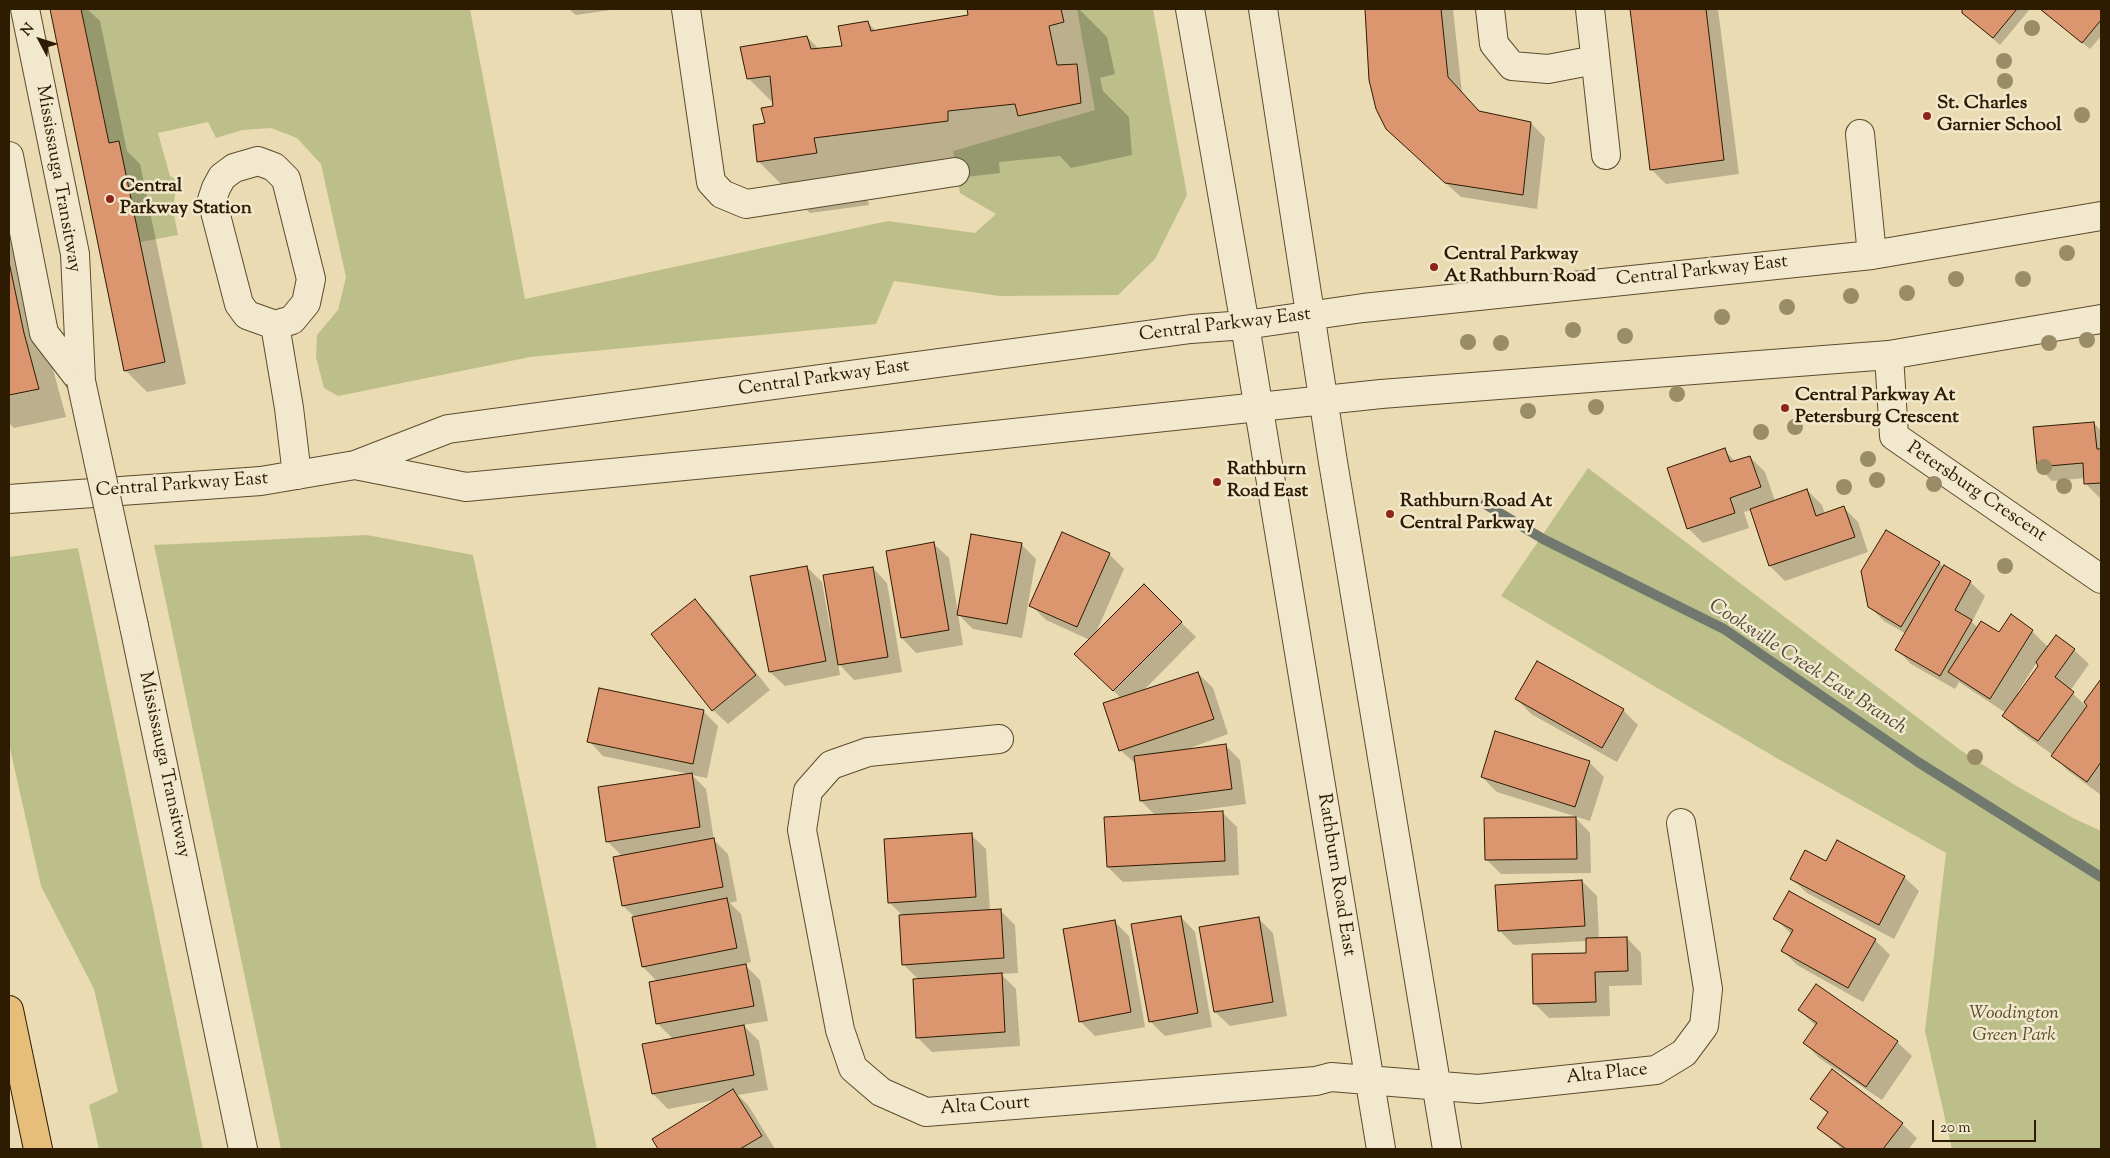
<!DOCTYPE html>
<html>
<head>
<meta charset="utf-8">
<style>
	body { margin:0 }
	#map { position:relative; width:2110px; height:1158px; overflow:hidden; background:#ebdbb2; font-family:"Sorts Mill Goudy",serif }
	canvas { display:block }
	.frame { position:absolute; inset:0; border:10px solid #2d1b02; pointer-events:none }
	.north { position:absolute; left:15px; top:15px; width:50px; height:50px; -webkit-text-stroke:4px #f2e8cd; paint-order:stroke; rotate:310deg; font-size:14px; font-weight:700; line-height:20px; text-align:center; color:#2d1b02 }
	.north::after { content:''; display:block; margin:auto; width:18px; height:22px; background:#2d1b02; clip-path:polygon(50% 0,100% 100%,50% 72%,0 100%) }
	.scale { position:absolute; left:1932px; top:1120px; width:104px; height:22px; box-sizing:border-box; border:2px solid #2d1b02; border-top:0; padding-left:6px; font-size:15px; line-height:18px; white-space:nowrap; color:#2d1b02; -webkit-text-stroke:4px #f2e8cd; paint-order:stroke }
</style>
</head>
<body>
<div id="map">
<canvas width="2110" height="1158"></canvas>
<div class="frame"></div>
<div class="north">N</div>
<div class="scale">20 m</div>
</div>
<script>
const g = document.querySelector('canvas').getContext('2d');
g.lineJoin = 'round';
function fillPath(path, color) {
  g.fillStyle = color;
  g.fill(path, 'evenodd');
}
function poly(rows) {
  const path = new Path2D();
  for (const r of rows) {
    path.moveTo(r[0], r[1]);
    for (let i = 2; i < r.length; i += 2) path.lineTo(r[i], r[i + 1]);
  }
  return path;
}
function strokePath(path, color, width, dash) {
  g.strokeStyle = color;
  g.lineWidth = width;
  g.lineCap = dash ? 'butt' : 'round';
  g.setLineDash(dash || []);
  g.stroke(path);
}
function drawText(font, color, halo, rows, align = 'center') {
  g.font = font + ' "Sorts Mill Goudy",serif';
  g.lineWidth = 5;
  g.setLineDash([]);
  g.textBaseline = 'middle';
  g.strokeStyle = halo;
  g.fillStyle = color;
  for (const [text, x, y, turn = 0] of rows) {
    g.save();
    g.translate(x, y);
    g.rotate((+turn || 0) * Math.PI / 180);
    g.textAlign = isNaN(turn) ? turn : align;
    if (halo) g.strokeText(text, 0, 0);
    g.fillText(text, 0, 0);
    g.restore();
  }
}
fillPath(poly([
	[81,9,470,9,525,299,888,221,975,233,996,214,960,193,953,151,1095,110,1077,9,1153,9,1187,195,1155,259,1118,295,1000,296,894,281,876,324,530,357,338,396,324,388,316,357,317,335,338,310,346,277,321,164,297,138,271,128,242,130,216,138,208,122,158,133,170,176,177,180,173,210,178,235,140,242,109,143],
	[1588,468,1963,752,2018,787,2073,818,2101,831,2101,1149,1952,1149,1925,1031,1946,853,1780,760,1501,596],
	[367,535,473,555,597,1149,281,1149,154,545],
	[78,548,96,633,203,1149,99,1149,89,1105,118,1092,94,989,41,886,9,744,9,557]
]), '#bcbf89');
fillPath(poly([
	[51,9,87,9,100,21,127,151,140,164,186,384,147,392,125,370],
	[569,9,618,9,576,15],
	[968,9,1079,9,1107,37,1115,74,1100,78,1103,91,1129,117,1132,155,1071,168,1060,156,999,162,1000,173,865,189,869,205,810,213,758,161,766,124,775,105,748,78,807,37,819,49,843,47,868,23,877,32,970,16],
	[1366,9,1453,9,1462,93,1480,112,1531,123,1545,138,1537,209,1461,197,1402,143,1370,80],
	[1631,9,1718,9,1739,174,1666,184,1651,169],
	[1963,9,2030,9,2000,45,1971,20,1963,13],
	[2041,9,2101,9,2101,36,2090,49],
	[9,159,51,362,66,417,14,428,9,423],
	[2094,423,2101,431,2101,499,2086,484,2085,478,2052,481,2038,466],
	[1724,450,1736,462,1750,457,1765,472,1775,501,1807,490,1822,505,1825,514,1844,508,1858,522,1868,552,1785,581,1770,566,1751,510,1744,512,1749,528,1703,543,1688,528],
	[934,544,949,558,958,613,1021,544,1036,559,1022,638,973,629,958,614,963,645,916,653,902,638],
	[1109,554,1124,569,1095,635,1144,586,1196,637,1142,692,1198,673,1213,688,1228,734,1182,751,1225,745,1240,760,1246,804,1178,813,1179,815,1222,812,1237,827,1239,875,1123,882,1108,867,1156,816,1141,801,1136,764,1120,750,1122,699,1076,654,1090,640,1046,620,1031,605],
	[1939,563,1944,568,1970,582,1985,596,1972,622,1978,628,1999,634,2032,631,2048,647,2074,650,2089,664,2070,691,2088,708,2086,702,2101,681,2101,795,2067,770,2053,755,2018,730,2004,716,2006,713,1959,682,1955,689,1911,664,1897,650,1906,634,1884,621,1869,606],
	[2037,662,2039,666,2020,693,2018,692],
	[807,567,822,582,830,627,833,626,873,568,887,583,902,672,854,680,838,663,840,675,785,686,770,672],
	[695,601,710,615,770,690,728,724,713,710],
	[1517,699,1623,710,1638,725,1617,762,1531,714],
	[703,711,718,726,707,778,692,775,706,789,714,840,728,854,737,901,730,903,741,914,751,962,744,964,760,980,768,1021,743,1025,759,1041,768,1090,738,1095,748,1105,775,1149,660,1149,654,1140,720,1099,668,1109,653,1094,673,1039,657,1023,658,982,643,967,636,918,623,906,623,857,607,841,689,774,603,756,589,741],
	[1589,762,1604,777,1590,821,1497,792,1482,777],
	[1576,818,1590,833,1591,873,1501,874,1486,859],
	[971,835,986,849,990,911,1000,910,1015,925,1018,973,1001,974,1016,989,1020,1046,932,1052,917,1037,919,980,903,964,903,916,889,902],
	[1826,863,1904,877,1919,891,1894,939,1807,893,1792,879],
	[1582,881,1597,896,1599,939,1627,938,1641,953,1642,985,1609,986,1610,1016,1549,1018,1534,1003,1588,954,1587,941,1514,945,1499,930],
	[1181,917,1195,932,1212,1027,1165,1036,1150,1021],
	[1258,918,1273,933,1287,1016,1230,1026,1215,1012],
	[1775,918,1875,940,1890,955,1863,1002,1797,965,1782,950,1792,935],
	[1114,921,1129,936,1145,1027,1095,1036,1080,1021],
	[1799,1010,1897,1042,1912,1056,1882,1100,1819,1058,1805,1043,1816,1026],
	[1812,1098,1902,1124,1917,1138,1909,1149,1842,1149,1818,1128,1828,1114]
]), '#0003');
strokePath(poly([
	[1485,504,1543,539,1724,629,1918,762,2101,877]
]), '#71796f', 10);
const building = poly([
	[50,9,81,9,109,143,119,141,165,362,124,371,50,9],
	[967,9,1061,9,1064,22,1049,26,1057,65,1077,64,1081,103,1018,116,1015,104,948,111,948,121,814,138,817,153,757,162,753,125,765,123,761,108,773,106,770,76,747,79,740,47,807,36,811,49,842,46,838,26,868,21,871,31,968,15,967,9],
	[1365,9,1441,9,1448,77,1479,111,1531,122,1523,195,1445,183,1386,129,1376,109,1369,80,1365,9],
	[1630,9,1706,9,1724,160,1650,170,1630,9],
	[1962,9,2017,9,1993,38,1962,13,1962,9],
	[2040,9,2101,9,2101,20,2082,43,2040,9],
	[9,262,24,333,39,389,9,395,9,262],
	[2094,422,2097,449,2101,449,2101,483,2084,484,2083,463,2037,467,2033,427,2094,422],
	[1725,448,1730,462,1750,456,1761,487,1730,498,1735,513,1687,529,1667,468,1725,448],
	[1807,489,1816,516,1844,506,1855,537,1769,566,1750,509,1807,489],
	[1886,530,1940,562,1901,627,1868,607,1861,571,1886,530],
	[1062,532,1110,553,1077,627,1029,606,1062,532],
	[971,534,1022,543,1007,624,957,615,971,534],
	[934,542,949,630,901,638,886,551,934,542],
	[1944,565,1971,581,1955,610,1972,620,1940,676,1895,650,1944,565],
	[807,566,826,661,769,672,750,576,807,566],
	[873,567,888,657,838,665,823,575,873,567],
	[1144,584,1182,622,1113,691,1074,654,1144,584],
	[695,599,756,675,712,711,651,634,695,599],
	[2011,614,2033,630,1990,699,1948,672,1981,621,1999,632,2011,614],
	[2056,635,2075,649,2055,677,2074,692,2038,741,2002,716,2038,666,2036,662,2056,635],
	[1537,661,1624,709,1602,748,1515,699,1537,661],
	[1198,672,1214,719,1119,751,1103,703,1198,672],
	[2101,679,2101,762,2087,782,2051,756,2087,706,2084,702,2101,679],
	[599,688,704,710,693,764,587,742,599,688],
	[1495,731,1590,761,1575,807,1481,777,1495,731],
	[1226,744,1232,789,1140,801,1134,756,1226,744],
	[692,773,700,827,606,842,598,787,692,773],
	[1223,811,1225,861,1107,867,1104,817,1223,811],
	[1576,817,1577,859,1485,860,1484,818,1576,817],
	[972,833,976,897,888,903,884,839,972,833],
	[714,838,723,887,622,906,613,857,714,838],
	[1837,840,1905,876,1879,925,1790,879,1805,850,1826,861,1837,840],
	[1582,880,1585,926,1498,931,1495,885,1582,880],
	[1789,891,1876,939,1848,988,1781,951,1793,930,1773,919,1789,891],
	[727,898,737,948,642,967,632,917,727,898],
	[1001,909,1004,958,902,965,899,915,1001,909],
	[1181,916,1198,1013,1149,1022,1131,924,1181,916],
	[1259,917,1273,1002,1214,1012,1199,927,1259,917],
	[1115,920,1131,1012,1079,1022,1063,929,1115,920],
	[1627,937,1628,971,1595,972,1596,1002,1533,1004,1532,954,1586,953,1586,938,1627,937],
	[746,964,754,1006,656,1024,649,982,746,964],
	[1002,973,1005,1032,916,1038,913,979,1002,973],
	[1816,984,1898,1041,1866,1087,1803,1043,1817,1023,1798,1010,1816,984],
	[744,1025,754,1075,652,1094,642,1044,744,1025],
	[1832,1069,1903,1123,1883,1149,1846,1149,1817,1128,1828,1112,1810,1099,1832,1069],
	[733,1089,762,1136,740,1149,658,1149,652,1139,733,1089]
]);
fillPath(building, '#db966f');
strokePath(building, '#2d1b02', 1);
const minor = poly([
	[25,9,75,254,81,381],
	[686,9,711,182,722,194,746,204,955,172],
	[1190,9,1245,325,1381,1149],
	[1263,9,1333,462,1447,1149],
	[1490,9,1494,44,1512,66,1548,69,1595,60],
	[1590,9,1606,155],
	[1860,134,1872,255],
	[9,156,44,333,81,381],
	[258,161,274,167,286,179,311,279,306,303,292,320,275,325,247,315,239,304,212,200,216,188,222,177,234,168,258,161],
	[275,325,289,408,297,475],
	[1889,355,1894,436,2101,579],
	[355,465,466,487,882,447,1381,394,1889,355,2101,319],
	[9,499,261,481,355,465,448,429,1191,329,1245,325,1363,308,1872,255,2101,216],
	[134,626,243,1149],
	[999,739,868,752,831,765,808,791,802,830,840,1030,853,1068,881,1092,926,1112,1316,1081,1331,1077,1478,1089,1656,1070,1684,1053,1704,1026,1708,989,1681,823]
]);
const highway = poly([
	[9,1010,38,1149]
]);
strokePath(minor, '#5c4b2e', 30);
strokePath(highway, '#2d1b02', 30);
strokePath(minor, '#f2e8cd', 28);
strokePath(highway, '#e6be79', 28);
const minorBridge = poly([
	[81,381,134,626]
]);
strokePath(minorBridge, '#5c4b2e', 30, []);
strokePath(minorBridge, '#f2e8cd', 28);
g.fillStyle = '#9a8c67';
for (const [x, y] of [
	[2032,28],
	[2004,61],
	[2005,81],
	[2082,115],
	[2067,253],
	[1956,279],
	[2023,279],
	[1907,293],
	[1851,296],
	[1787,307],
	[1722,317],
	[1573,330],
	[1625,336],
	[2087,340],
	[1468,342],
	[1501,343],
	[2049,343],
	[1677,394],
	[1596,407],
	[1528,411],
	[1795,427],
	[1761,432],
	[1868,459],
	[2044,467],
	[1877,480],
	[1934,484],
	[2064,486],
	[1844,487],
	[2005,566],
	[1975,757]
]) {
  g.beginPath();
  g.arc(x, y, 8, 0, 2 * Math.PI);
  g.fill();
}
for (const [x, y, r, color] of [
	[1927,116,5,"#8f2418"],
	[110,199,5,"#8f2418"],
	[1434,267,5,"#8f2418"],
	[1785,408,5,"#8f2418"],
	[1217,482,5,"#8f2418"],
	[1390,514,5,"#8f2418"]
]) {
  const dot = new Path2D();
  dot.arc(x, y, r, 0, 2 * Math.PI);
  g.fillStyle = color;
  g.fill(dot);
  strokePath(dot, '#f2e8cd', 2);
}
drawText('bold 19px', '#2d1b02', '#f2e8cd', [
	["St. Charles",1937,105],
	["Garnier School",1937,127],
	["Central",120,188],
	["Parkway Station",120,210],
	["Central Parkway",1444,256],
	["At Rathburn Road",1444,278],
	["Central Parkway At",1795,397],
	["Petersburg Crescent",1795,419],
	["Rathburn",1227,471],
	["Road East",1227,493],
	["Rathburn Road At",1400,503],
	["Central Parkway",1400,525]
], 'left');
drawText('19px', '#2d1b02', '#f2e8cd', [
	["Mississauga Transitway",57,179,80],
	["Central Parkway East",1702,272,-6],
	["Central Parkway East",1225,326,-7],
	["Central Parkway East",824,379,-8],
	["Central Parkway East",182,486,-4],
	["Petersburg Crescent",1976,493,34],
	["Mississauga Transitway",163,765,78],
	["Rathburn Road East",1335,875,81],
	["Alta Place",1607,1075,-6],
	["Alta Court",985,1107,-4]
]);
drawText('italic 19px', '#584c2a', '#f2e8cd', [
	["Woodington",2014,1015],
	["Green Park",2014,1037]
]);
drawText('italic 20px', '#4f4a39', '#f2e8cd', [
	["Cooksville Creek East Branch",1807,668,33]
]);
</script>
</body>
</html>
